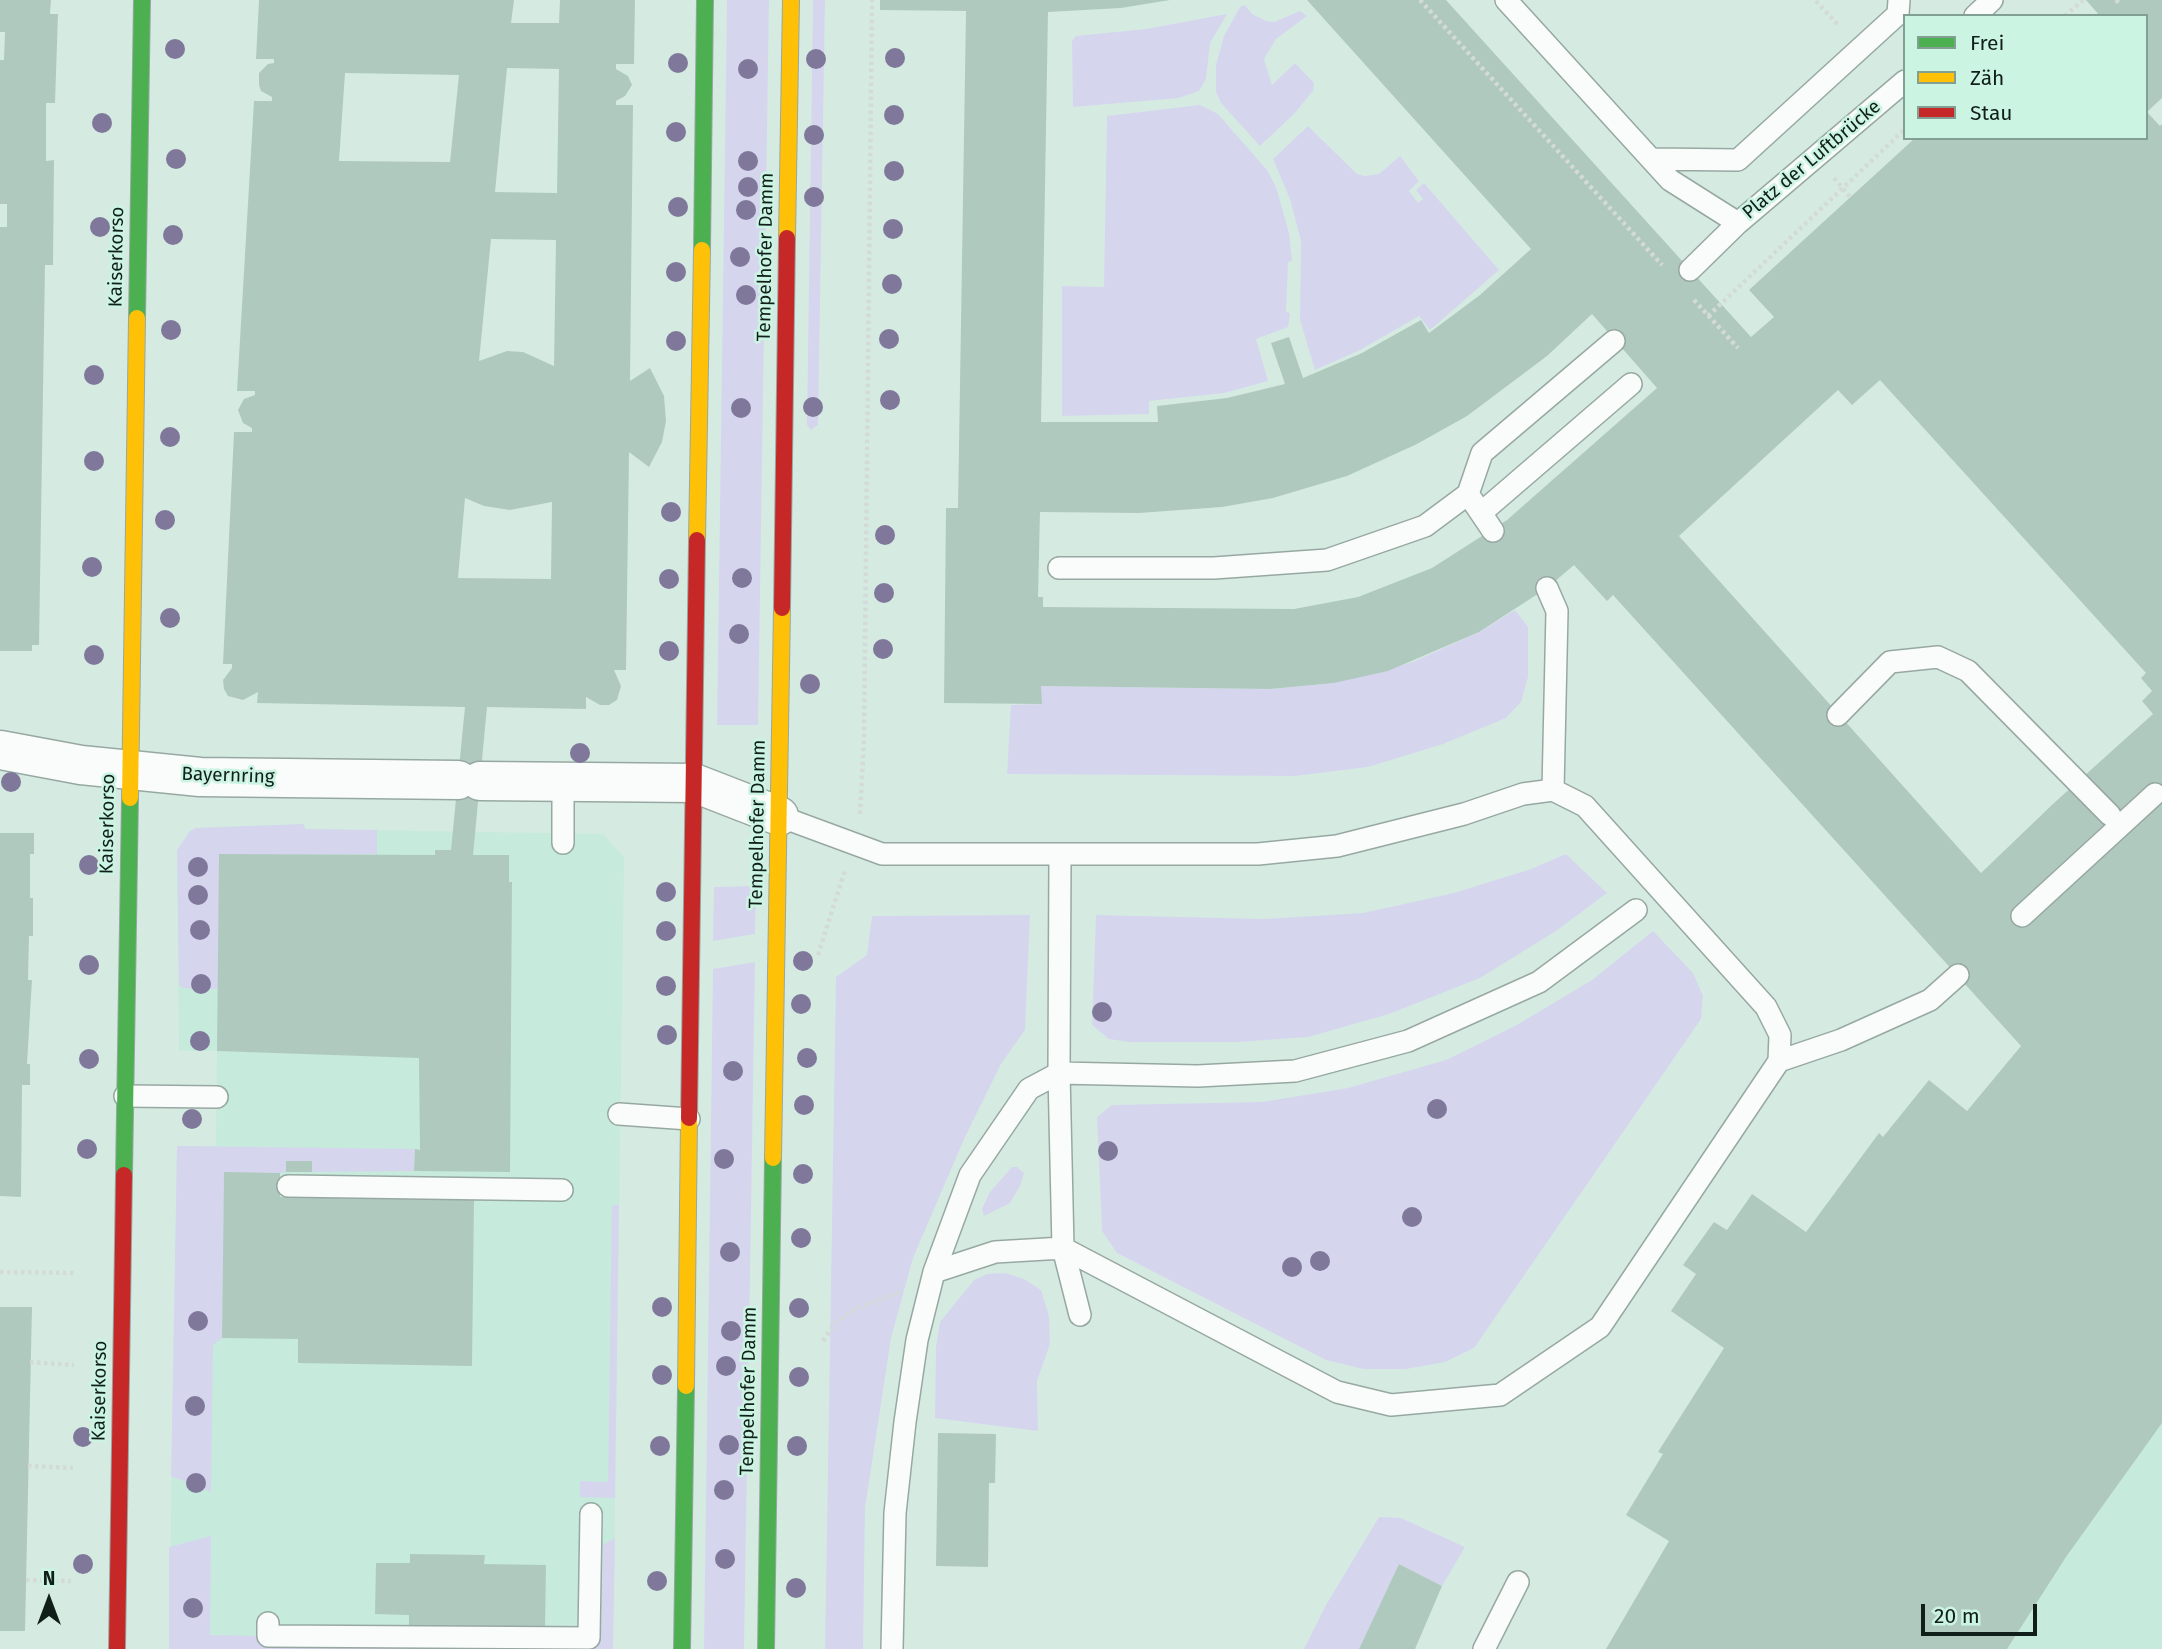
<!DOCTYPE html>
<html>
<head>
<meta charset="utf-8">
<style>
	body { margin:0 }
	#map { position:relative; width:2162px; height:1649px; overflow:hidden; background:#d5ebe2; font-family:"Fira Sans",sans-serif }
	canvas { display:block }
	.legend { position:absolute; left:1903px; top:14px; width:245px; height:126px; box-sizing:border-box; background:#ccf4e3; border:2px solid #819f92; margin:0; padding:9px 12px; list-style:none; font-size:21px; color:#101f19 }
	.legend li { display:flex; align-items:center; gap:14px; height:35px }
	.legend b { width:35px; border:2px solid #819f92 }
	.north { position:absolute; left:14px; top:1565px; width:70px; height:70px; -webkit-text-stroke:5px #ccf4e3; paint-order:stroke; rotate:0deg; font-size:19px; font-weight:700; line-height:28px; text-align:center; color:#101f19 }
	.north::after { content:''; display:block; margin:auto; width:24px; height:32px; background:#101f19; clip-path:polygon(50% 0,100% 100%,50% 72%,0 100%) }
	.scale { position:absolute; left:1921px; top:1604px; width:116px; height:32px; box-sizing:border-box; border:4px solid #101f19; border-top:0; padding-left:9px; font-size:21px; line-height:24px; white-space:nowrap; color:#101f19; -webkit-text-stroke:5px #ccf4e3; paint-order:stroke }
</style>
</head>
<body>
<div id="map">
<canvas width="2162" height="1649"></canvas>
<ul class="legend">
<li><b style="height:9px;background:#4caf50"></b>Frei</li>
<li><b style="height:9px;background:#ffc107"></b>Zäh</li>
<li><b style="height:9px;background:#c62828"></b>Stau</li>
</ul>
<div class="north">N</div>
<div class="scale">20 m</div>
</div>
<script>
const g = document.querySelector('canvas').getContext('2d');
g.lineJoin = 'round';
function fillPath(path, color) {
  g.fillStyle = color;
  g.fill(path, 'evenodd');
}
function poly(rows) {
  const path = new Path2D();
  for (const r of rows) {
    path.moveTo(r[0], r[1]);
    for (let i = 2; i < r.length; i += 2) path.lineTo(r[i], r[i + 1]);
  }
  return path;
}
function strokePath(path, color, width, dash) {
  g.strokeStyle = color;
  g.lineWidth = width;
  g.lineCap = dash ? 'butt' : 'round';
  g.setLineDash(dash || []);
  g.stroke(path);
}
function drawText(font, color, halo, rows, align = 'center') {
  g.font = font + ' "Fira Sans",sans-serif';
  g.lineWidth = 5;
  g.setLineDash([]);
  g.textBaseline = 'middle';
  g.strokeStyle = halo;
  g.fillStyle = color;
  for (const [text, x, y, turn = 0] of rows) {
    g.save();
    g.translate(x, y);
    g.rotate((+turn || 0) * Math.PI / 180);
    g.textAlign = isNaN(turn) ? turn : align;
    if (halo) g.strokeText(text, 0, 0);
    g.fillText(text, 0, 0);
    g.restore();
  }
}
fillPath(poly([
	[304,824,305,829,603,834,624,857,613,1649,169,1649,177,1146,216,1146,217,1051,179,1051,177,850,190,831,196,828],
	[2162,1423,2162,1649,2007,1649,2066,1557]
]), '#c6eadb');
fillPath(poly([
	[727,0,769,0,758,725,717,725],
	[813,0,825,0,818,425,811,430,807,425],
	[1245,5,1252,14,1266,21,1274,22,1300,11,1307,16,1276,39,1264,59,1272,85,1295,63,1314,83,1313,91,1295,113,1260,146,1221,103,1216,92,1216,65,1224,36,1240,7],
	[1227,14,1210,43,1206,79,1199,91,1179,98,1073,107,1072,41,1076,36,1146,29],
	[1200,105,1218,114,1267,170,1276,187,1289,233,1292,261,1288,262,1286,312,1290,313,1288,327,1256,339,1268,381,1224,393,1149,401,1149,414,1062,416,1062,286,1104,287,1107,116],
	[1308,126,1357,174,1365,176,1379,174,1400,156,1419,181,1409,191,1418,203,1423,199,1416,190,1424,183,1499,270,1430,330,1419,316,1360,350,1315,370,1300,320,1301,241,1290,199,1273,159],
	[1515,610,1528,627,1528,677,1521,702,1506,718,1443,744,1368,767,1295,776,1007,774,1011,705,1041,704,1041,686,1270,689,1334,683,1413,662,1479,632],
	[304,824,305,829,377,830,377,854,220,855,218,989,183,988,179,985,177,850,190,831,196,828],
	[1566,854,1607,893,1556,931,1480,978,1389,1014,1308,1037,1238,1042,1129,1042,1109,1039,1092,1025,1096,915,1264,919,1363,913,1454,893,1531,869],
	[756,886,755,934,713,941,714,887],
	[1030,915,1025,1030,1001,1064,964,1139,913,1258,891,1338,865,1508,863,1649,825,1649,836,977,867,955,872,916],
	[1653,931,1693,973,1703,996,1701,1019,1474,1348,1445,1362,1406,1369,1363,1369,1326,1360,1117,1253,1102,1231,1097,1117,1112,1105,1262,1102,1348,1088,1446,1060,1515,1026,1592,980],
	[755,962,744,1649,704,1649,713,969],
	[177,1146,415,1149,414,1171,312,1172,311,1161,286,1161,286,1172,280,1173,224,1173,222,1338,213,1345,211,1492,171,1476],
	[1012,1167,1017,1167,1024,1173,1020,1186,1010,1203,984,1216,982,1209,990,1192],
	[612,1205,619,1205,615,1498,580,1497,580,1481,608,1482],
	[1005,1273,1024,1279,1041,1290,1049,1316,1050,1344,1037,1381,1038,1431,935,1418,936,1347,940,1322,974,1280,987,1274],
	[1379,1517,1401,1518,1465,1547,1442,1586,1399,1564,1359,1649,1304,1649,1326,1605],
	[211,1536,210,1635,258,1636,265,1644,470,1649,169,1649,169,1547],
	[615,1538,613,1649,591,1649,601,1639,603,1545]
]), '#d5d6ee');
fillPath(poly([
	[0,0,51,0,50,14,58,14,55,103,46,103,46,161,54,160,53,265,45,265,39,645,32,645,32,651,0,651,0,227,7,227,7,204,0,204,0,60,4,60,5,32,0,32],
	[259,0,514,0,511,23,559,23,560,0,635,0,634,64,616,64,616,69,628,76,632,85,625,96,616,101,616,105,633,105,630,381,650,368,664,396,666,421,662,442,649,467,629,452,626,670,614,670,621,686,617,700,609,705,600,705,586,697,586,709,487,707,473,855,509,855,509,882,512,882,510,1172,414,1171,415,1149,420,1150,419,1058,217,1051,219,854,435,855,435,850,451,850,465,707,257,703,258,692,243,700,228,696,224,689,223,680,232,668,232,664,223,664,234,432,252,432,252,428,243,423,238,410,244,399,255,395,255,391,237,391,254,101,272,101,272,97,261,91,259,85,259,73,268,64,274,63,274,59,256,59],
	[507,68,559,69,557,193,495,192],
	[345,73,459,75,450,162,339,161],
	[491,239,556,240,554,366,523,352,507,351,479,361],
	[465,498,484,506,510,510,552,502,551,579,458,578],
	[880,0,1170,0,1121,8,1048,12,1041,422,1158,422,1157,406,1227,398,1285,384,1271,343,1289,337,1303,378,1362,353,1421,320,1429,333,1480,295,1531,249,1307,0,1446,0,1751,337,1774,317,1749,290,1915,138,2146,138,2146,16,2100,16,2086,0,2162,0,2162,98,2147,112,2160,126,2162,124,2162,1423,2066,1557,2007,1649,1606,1649,1669,1541,1626,1515,1663,1454,1658,1452,1724,1348,1671,1311,1696,1274,1683,1265,1714,1222,1727,1230,1752,1194,1806,1232,1879,1133,1883,1137,1929,1080,1967,1111,2021,1046,1613,595,1607,601,1574,565,1547,588,1479,632,1388,671,1334,683,1270,689,1041,686,1042,704,944,703,946,508,958,508,966,11,880,10],
	[1592,314,1657,388,1507,520,1432,568,1358,597,1294,609,1043,607,1043,597,1038,597,1040,512,1139,513,1222,507,1273,498,1347,476,1417,444,1467,416,1547,356],
	[1880,380,2146,673,2141,678,2152,691,2142,701,2153,714,2054,803,1981,873,1679,536,1838,390,1852,405],
	[0,833,34,833,34,854,30,854,30,898,33,898,33,936,29,936,28,980,32,980,27,1064,30,1064,30,1085,22,1085,21,1197,0,1196],
	[286,1161,312,1161,312,1172,286,1172],
	[224,1172,280,1173,280,1197,474,1199,472,1366,298,1363,298,1339,222,1338],
	[0,1307,32,1307,25,1631,0,1631],
	[938,1433,996,1434,995,1483,989,1483,988,1567,936,1566],
	[410,1554,485,1555,484,1564,546,1565,545,1627,409,1629,409,1615,375,1614,376,1563,410,1563],
	[1399,1564,1442,1586,1415,1649,1359,1649]
]), '#b0c9bf');
const lane = poly([
	[1506,0,1670,180,1738,223,1905,81],
	[1975,16,1992,0],
	[1652,159,1738,160,1898,14,1899,0],
	[1690,270,1738,223],
	[1468,494,1482,453,1614,341],
	[1481,513,1631,384],
	[1059,568,1214,568,1327,560,1425,526,1468,494,1493,531],
	[1838,715,1890,662,1938,657,1968,671,2110,815],
	[563,782,563,843],
	[779,816,882,854,1258,854,1337,846,1464,814,1523,794,1553,790,1557,611,1547,588],
	[1060,855,1059,1073,1063,1248,1080,1315],
	[2022,916,2155,794],
	[1779,1061,1841,1040,1930,1000,1958,975],
	[125,1096,217,1097],
	[619,1114,689,1119],
	[288,1186,562,1190],
	[1063,1248,1337,1392,1391,1405,1500,1395,1600,1327,1779,1061,1780,1035,1766,1007,1585,806,1553,790],
	[934,1272,970,1175,1029,1089,1059,1073,1198,1076,1295,1071,1408,1041,1539,982,1636,910],
	[268,1623,268,1636,589,1638,591,1514],
	[892,1649,895,1513,905,1422,917,1340,934,1272,995,1252,1063,1248],
	[1484,1649,1518,1582]
]);
const street = poly([
	[0,750,81,765,200,777,458,780],
	[480,781,694,783,779,816]
]);
const fast = poly([
	[702,250,705,0],
	[137,318,142,0],
	[124,1175,130,798],
	[682,1649,686,1386],
	[766,1649,773,1158]
]);
const slow = poly([
	[787,238,791,0],
	[697,540,702,250],
	[130,798,137,318],
	[773,1158,782,608],
	[686,1386,689,1118]
]);
const jam = poly([
	[782,608,787,238],
	[689,1118,697,540],
	[117,1649,124,1175]
]);
strokePath(lane, '#97a8a2', 24);
strokePath(street, '#97a8a2', 41);
strokePath(fast, '#97a8a2', 18);
strokePath(slow, '#97a8a2', 18);
strokePath(jam, '#97a8a2', 18);
strokePath(poly([
	[1420,0,1662,265],
	[2116,0,2120,4],
	[1816,1,1840,27],
	[2065,16,2083,0],
	[1834,178,1850,197],
	[1694,300,1738,348],
	[1708,316,1905,129],
	[860,814,864,739,872,0],
	[818,955,845,870],
	[0,1272,76,1273],
	[823,1341,835,1323,855,1309,900,1292],
	[30,1362,74,1365],
	[28,1466,73,1468],
	[26,1580,71,1581]
]), '#d3dad7', 4.5, [3.5, 3.5]);
strokePath(lane, '#f9fcfb', 21);
strokePath(street, '#f9fcfb', 38);
strokePath(fast, '#4caf50', 16);
strokePath(slow, '#ffc107', 16);
strokePath(jam, '#c62828', 16);
g.fillStyle = '#7f789a';
for (const [x, y] of [
	[175,49],
	[895,58],
	[816,59],
	[678,63],
	[748,69],
	[894,115],
	[102,123],
	[676,132],
	[814,135],
	[176,159],
	[748,161],
	[894,171],
	[748,187],
	[814,197],
	[678,207],
	[746,210],
	[100,227],
	[893,229],
	[173,235],
	[740,257],
	[676,272],
	[892,284],
	[746,295],
	[171,330],
	[889,339],
	[676,341],
	[94,375],
	[890,400],
	[813,407],
	[741,408],
	[170,437],
	[94,461],
	[671,512],
	[165,520],
	[885,535],
	[92,567],
	[742,578],
	[669,579],
	[884,593],
	[170,618],
	[739,634],
	[883,649],
	[669,651],
	[94,655],
	[810,684],
	[580,753],
	[11,782],
	[89,865],
	[198,867],
	[666,892],
	[198,895],
	[200,930],
	[666,931],
	[803,961],
	[89,965],
	[201,984],
	[666,986],
	[801,1004],
	[1102,1012],
	[667,1035],
	[200,1041],
	[807,1058],
	[89,1059],
	[733,1071],
	[804,1105],
	[1437,1109],
	[192,1119],
	[87,1149],
	[1108,1151],
	[724,1159],
	[803,1174],
	[1412,1217],
	[801,1238],
	[730,1252],
	[1320,1261],
	[1292,1267],
	[662,1307],
	[799,1308],
	[198,1321],
	[731,1331],
	[726,1366],
	[662,1375],
	[799,1377],
	[195,1406],
	[83,1437],
	[729,1445],
	[660,1446],
	[797,1446],
	[196,1483],
	[724,1490],
	[725,1559],
	[83,1564],
	[657,1581],
	[796,1588],
	[193,1608]
]) {
  g.beginPath();
  g.arc(x, y, 10, 0, 2 * Math.PI);
  g.fill();
}
drawText('19px', '#101f19', '#ccf4e3', [
	["Platz der Luftbrücke",1812,160,-40],
	["Kaiserkorso",117,257,-89],
	["Tempelhofer Damm",766,257,-89],
	["Bayernring",228,776,2],
	["Kaiserkorso",108,824,-89],
	["Tempelhofer Damm",758,824,-89],
	["Kaiserkorso",100,1391,-89],
	["Tempelhofer Damm",749,1391,-89]
]);
</script>
</body>
</html>
